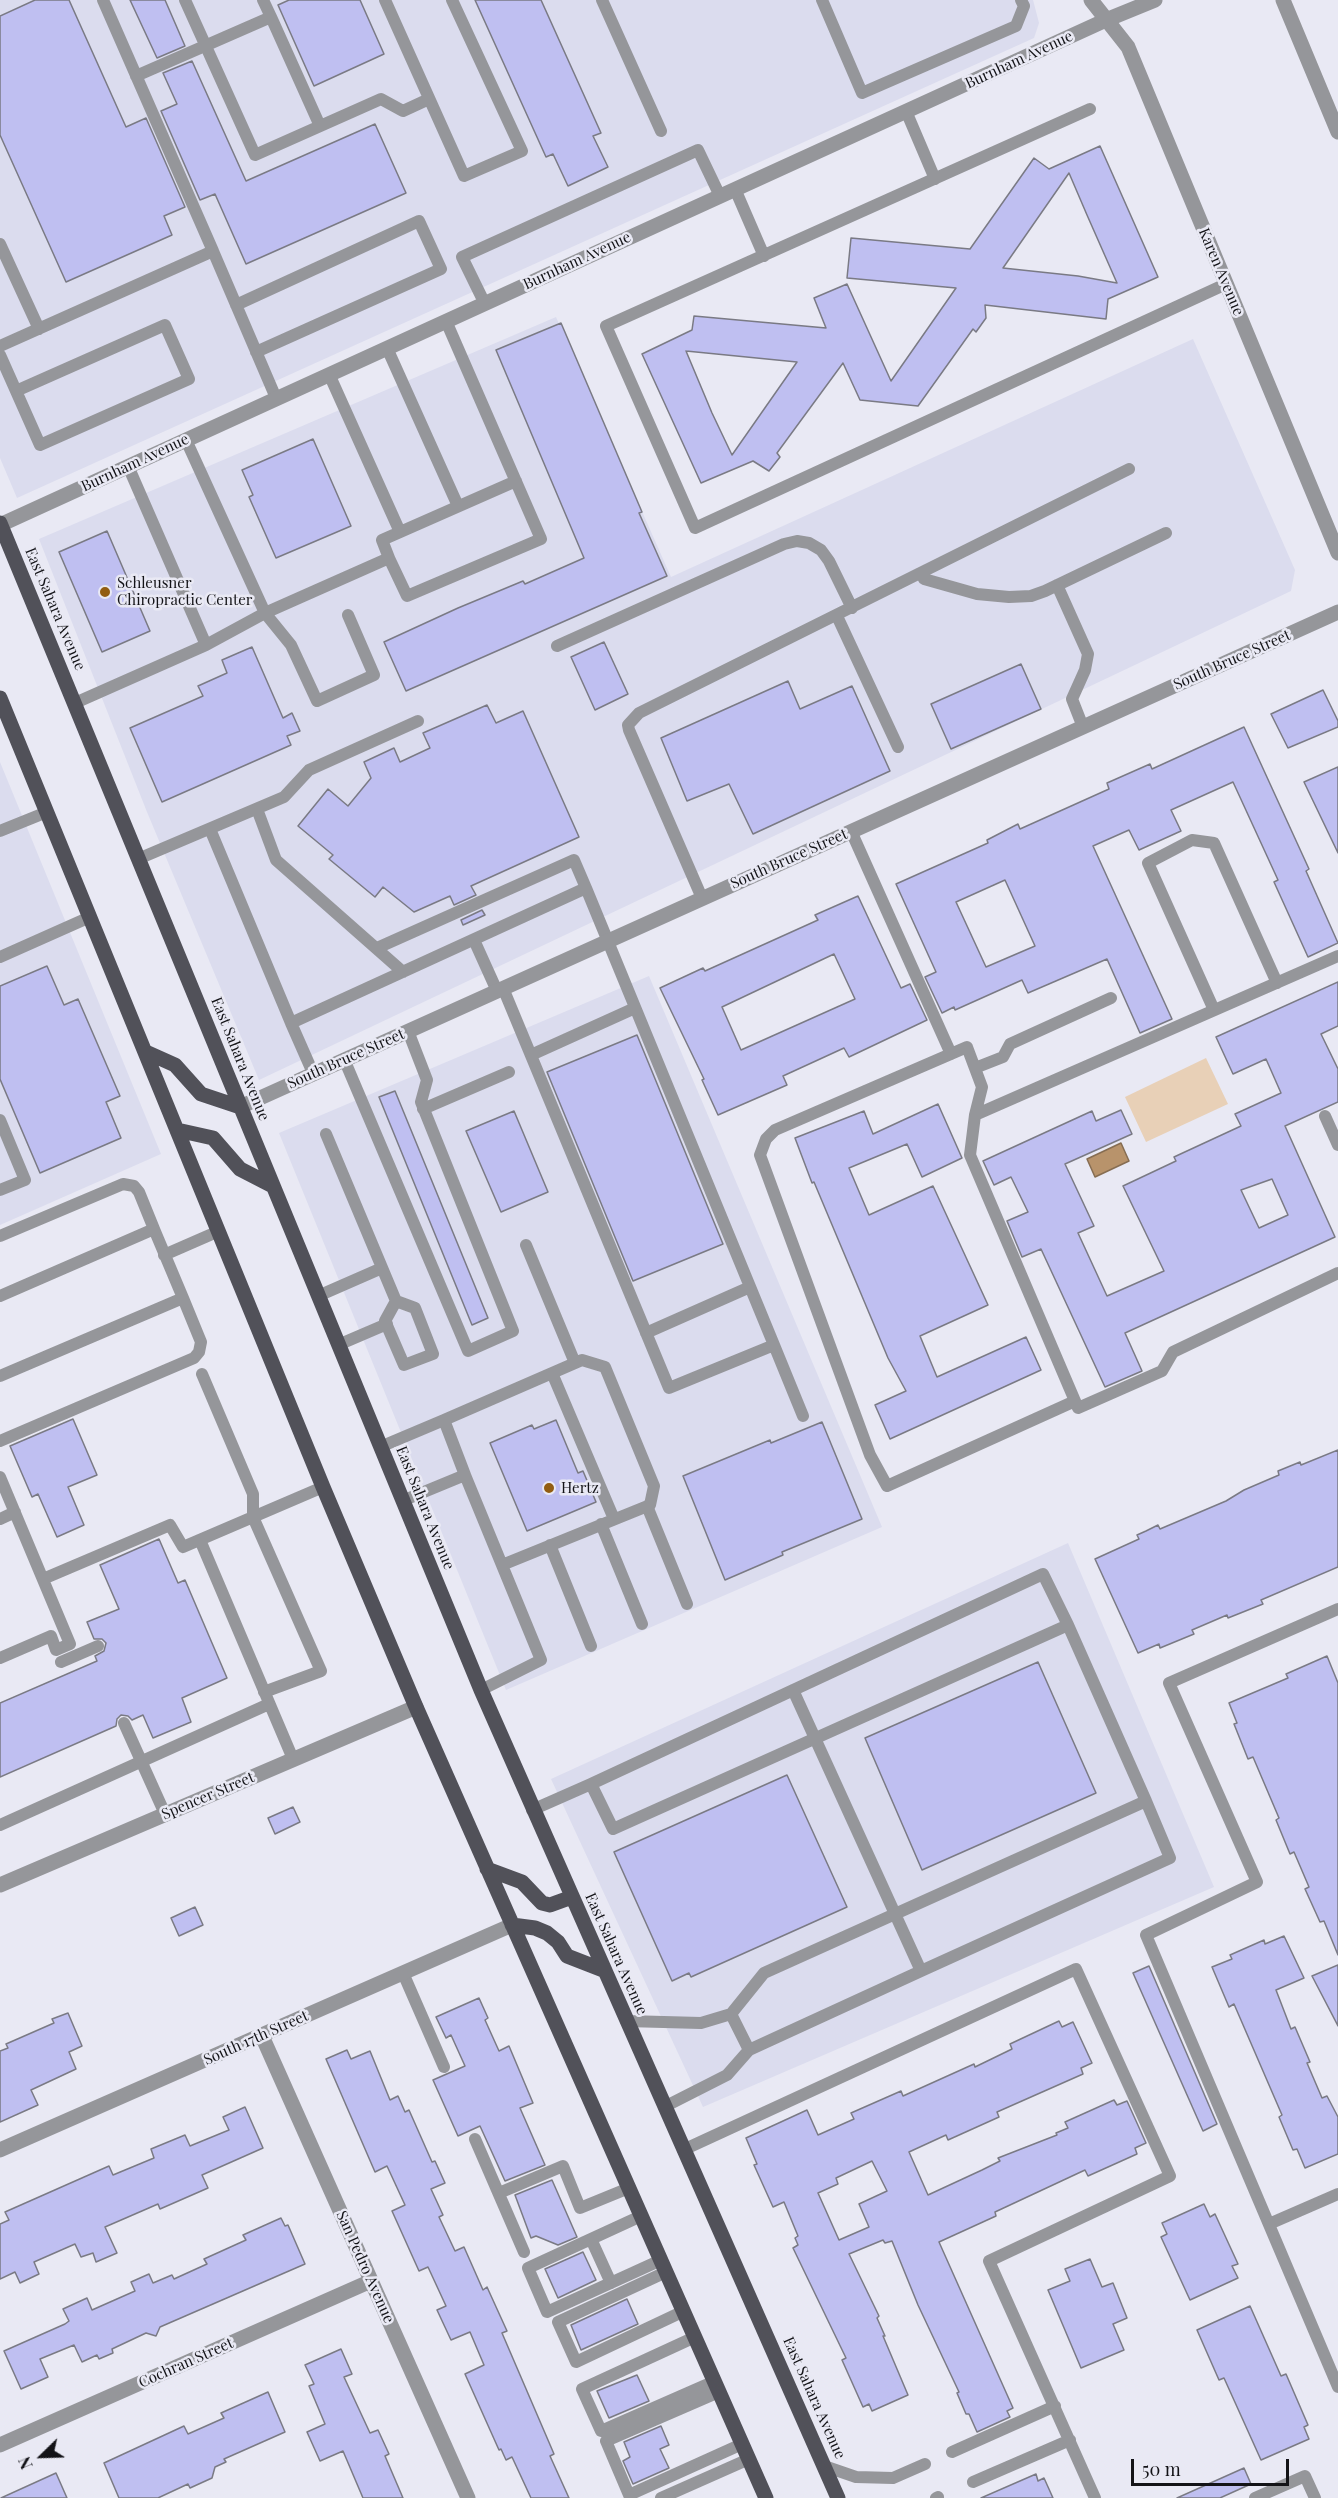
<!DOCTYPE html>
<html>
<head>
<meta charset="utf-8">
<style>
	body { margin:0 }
	#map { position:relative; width:1338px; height:2498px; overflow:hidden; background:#e9e9f4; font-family:"Playfair Display",serif }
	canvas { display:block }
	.north { position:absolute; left:12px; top:2426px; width:60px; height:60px; -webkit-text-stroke:4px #e9e9f4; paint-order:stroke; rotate:247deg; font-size:16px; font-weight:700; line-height:24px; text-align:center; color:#131317 }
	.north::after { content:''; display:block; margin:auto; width:21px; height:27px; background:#131317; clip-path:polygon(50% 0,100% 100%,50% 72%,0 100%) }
	.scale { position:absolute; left:1131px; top:2459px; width:158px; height:27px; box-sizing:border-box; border:3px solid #131317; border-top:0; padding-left:8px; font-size:18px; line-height:21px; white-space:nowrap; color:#131317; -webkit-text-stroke:4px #e9e9f4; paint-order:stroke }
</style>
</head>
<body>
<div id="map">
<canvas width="1338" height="2498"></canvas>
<div class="north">N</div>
<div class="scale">50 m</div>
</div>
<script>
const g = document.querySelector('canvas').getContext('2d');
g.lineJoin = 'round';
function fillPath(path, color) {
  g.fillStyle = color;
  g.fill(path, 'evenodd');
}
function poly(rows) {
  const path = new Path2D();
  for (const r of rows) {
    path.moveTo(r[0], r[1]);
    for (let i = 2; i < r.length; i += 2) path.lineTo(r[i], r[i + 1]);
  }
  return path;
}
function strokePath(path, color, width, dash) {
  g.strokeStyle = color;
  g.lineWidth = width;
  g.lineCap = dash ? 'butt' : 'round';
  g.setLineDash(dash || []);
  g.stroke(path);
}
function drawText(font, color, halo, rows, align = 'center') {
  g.font = font + ' "Playfair Display",serif';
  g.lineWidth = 5;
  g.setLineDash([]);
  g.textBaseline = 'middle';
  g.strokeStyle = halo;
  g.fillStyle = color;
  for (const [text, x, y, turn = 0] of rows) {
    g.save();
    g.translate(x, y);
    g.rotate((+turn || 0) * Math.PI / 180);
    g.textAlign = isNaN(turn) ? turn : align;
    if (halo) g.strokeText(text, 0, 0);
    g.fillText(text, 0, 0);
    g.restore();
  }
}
fillPath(poly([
	[0,0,1033,0,1039,23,1034,38,17,498,0,458],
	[556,317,671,577,1193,339,1295,570,1291,591,259,1080,147,812,39,539],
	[0,762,161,1154,0,1225],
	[649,976,882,1527,506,1690,279,1133],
	[1068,1543,1214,1887,703,2107,551,1779]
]), '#dbdcee');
fillPath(poly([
	[1206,1058,1228,1104,1146,1142,1125,1097]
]), '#e8d0b7');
const water = poly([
	[1121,1143,1129,1161,1095,1177,1087,1159,1121,1143]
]);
fillPath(water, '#b8936b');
strokePath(water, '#866d52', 1.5);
const building = poly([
	[35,0,69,0,126,127,146,118,185,207,164,216,172,235,66,282,0,135,0,16,35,0],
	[130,0,165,0,185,46,157,58,130,0],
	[289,0,360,0,384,54,314,86,278,5,289,0],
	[475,0,541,0,601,133,593,136,608,167,568,186,553,154,546,157,475,0],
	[192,61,246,181,375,124,406,193,246,264,215,194,200,200,161,111,177,104,163,73,192,61],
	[1100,146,1158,277,1108,299,1106,319,985,305,986,318,976,332,973,329,918,406,860,400,843,363,777,453,780,457,769,471,753,461,701,483,642,354,692,330,694,316,826,328,814,298,847,284,891,381,956,288,847,278,851,238,970,249,1034,158,1049,169,1100,146],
	[1069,173,1087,215,1117,283,1078,276,1003,268,1069,173],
	[686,351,797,362,732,455,712,413,686,351],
	[561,323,642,512,639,513,667,576,406,691,384,642,458,608,523,581,525,584,584,558,496,350,561,323],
	[313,439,351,526,276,558,249,497,253,495,242,470,313,439],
	[107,531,150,631,102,652,59,552,107,531],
	[604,642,628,694,595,710,571,657,604,642],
	[252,647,283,718,292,713,300,731,287,736,291,745,162,802,130,728,203,696,198,686,227,673,222,660,252,647],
	[1021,664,1041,709,951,749,931,704,1021,664],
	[788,681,800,709,852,686,890,771,753,834,729,784,687,801,661,738,788,681],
	[1323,690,1338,721,1338,727,1288,748,1271,714,1323,690],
	[487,705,496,723,523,711,579,837,471,886,476,895,454,905,450,896,414,912,383,887,375,897,329,859,333,855,298,826,328,789,348,806,371,778,364,762,394,748,400,762,430,748,423,733,487,705],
	[1244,727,1309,869,1306,871,1338,943,1308,957,1274,882,1278,880,1233,782,1171,810,1181,831,1139,850,1129,830,1093,846,1172,1019,1140,1033,1107,959,1028,993,1022,980,955,1010,954,1007,942,1013,925,977,936,972,896,884,988,843,987,840,1018,824,1020,829,1109,789,1107,783,1150,764,1152,769,1244,727],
	[1005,880,1035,946,986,967,956,902,1005,880],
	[1338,767,1338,853,1304,782,1338,767],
	[858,896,901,988,910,984,927,1020,849,1057,844,1048,783,1076,787,1085,718,1115,702,1080,704,1079,660,988,703,968,705,971,818,920,815,915,858,896],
	[834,954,855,999,741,1050,722,1007,834,954],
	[482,910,485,915,463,925,461,920,482,910],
	[47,966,64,1005,78,999,120,1096,106,1102,121,1138,40,1173,0,1079,0,986,47,966],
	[1338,982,1338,1026,1321,1034,1338,1069,1338,1102,1285,1126,1335,1237,1125,1333,1142,1371,1105,1387,1041,1249,1022,1257,1007,1221,1028,1212,1011,1177,994,1185,983,1161,1092,1111,1096,1121,1121,1110,1132,1134,1065,1164,1094,1226,1078,1233,1107,1296,1164,1271,1123,1186,1176,1161,1174,1157,1241,1126,1235,1114,1281,1093,1266,1059,1233,1074,1216,1037,1338,982],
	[1272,1179,1288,1215,1259,1228,1241,1190,1272,1179],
	[637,1035,723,1244,633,1281,547,1072,637,1035],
	[395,1091,488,1318,472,1325,379,1097,395,1091],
	[938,1104,962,1158,922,1177,907,1144,849,1168,869,1215,933,1186,988,1305,920,1336,937,1377,1026,1337,1041,1370,890,1439,875,1405,906,1391,888,1358,814,1182,812,1183,795,1138,864,1111,873,1134,938,1104],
	[514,1111,548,1192,501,1212,466,1131,514,1111],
	[73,1419,97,1475,68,1487,84,1525,57,1537,38,1494,32,1497,10,1446,73,1419],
	[556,1420,578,1473,583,1471,596,1502,527,1531,490,1443,532,1425,534,1429,556,1420],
	[822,1422,862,1519,782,1552,783,1555,725,1580,683,1476,770,1440,771,1443,822,1422],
	[1338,1450,1338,1567,1261,1600,1263,1604,1228,1618,1227,1615,1192,1630,1194,1634,1160,1648,1159,1644,1138,1653,1095,1559,1139,1539,1137,1535,1146,1531,1158,1525,1160,1529,1226,1501,1244,1490,1279,1475,1278,1471,1300,1462,1301,1465,1338,1450],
	[159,1539,178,1583,185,1580,227,1678,182,1698,191,1722,153,1738,143,1715,132,1720,128,1716,121,1715,117,1719,116,1726,0,1777,0,1703,97,1661,95,1656,104,1651,106,1643,102,1639,94,1639,87,1622,119,1609,100,1565,159,1539],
	[1327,1656,1338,1683,1338,1955,1324,1921,1320,1922,1305,1889,1309,1887,1294,1852,1290,1854,1276,1820,1279,1818,1253,1757,1248,1759,1234,1724,1237,1723,1229,1703,1288,1678,1286,1674,1327,1656],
	[1038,1662,1096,1793,922,1870,865,1738,1038,1662],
	[787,1775,847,1907,691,1977,689,1973,672,1981,614,1852,787,1775],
	[293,1807,300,1822,275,1834,268,1818,293,1807],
	[195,1907,203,1925,179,1936,171,1918,195,1907],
	[1284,1936,1304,1978,1276,1990,1291,2029,1295,2027,1310,2062,1307,2063,1322,2098,1327,2096,1338,2117,1338,2154,1305,2168,1297,2149,1293,2150,1279,2117,1282,2115,1234,2004,1229,2007,1212,1967,1232,1959,1230,1955,1264,1940,1265,1944,1284,1936],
	[1338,1965,1338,2026,1312,1976,1338,1965],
	[1149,1966,1217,2124,1203,2131,1133,1973,1149,1966],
	[479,1998,488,2018,485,2020,499,2051,509,2046,533,2103,520,2108,545,2165,505,2181,480,2126,458,2136,433,2080,465,2066,451,2035,446,2038,436,2017,479,1998],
	[68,2013,82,2046,69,2052,76,2069,31,2090,38,2105,0,2122,0,2051,8,2048,6,2044,54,2023,52,2019,68,2013],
	[1059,2021,1062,2027,1073,2022,1092,2063,1081,2068,1083,2074,997,2112,999,2117,948,2140,946,2135,909,2152,928,2195,982,2170,1000,2161,998,2158,1057,2135,1056,2133,1068,2128,1065,2122,1114,2100,1117,2105,1127,2101,1146,2143,1135,2148,1137,2154,1088,2176,1085,2170,995,2212,996,2216,939,2242,1013,2408,1007,2411,1010,2417,977,2432,969,2414,966,2414,957,2393,959,2392,918,2305,892,2241,885,2243,883,2240,849,2254,879,2316,877,2318,885,2336,883,2336,908,2395,872,2411,869,2404,863,2407,842,2360,846,2358,793,2248,798,2245,795,2238,798,2236,784,2202,773,2207,754,2165,757,2164,746,2138,807,2110,818,2135,854,2119,851,2113,901,2091,903,2096,974,2064,975,2067,1012,2049,1010,2044,1059,2021],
	[872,2161,887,2191,859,2204,869,2227,839,2240,818,2193,838,2184,836,2178,872,2161],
	[347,2050,351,2059,370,2051,390,2100,398,2096,405,2112,409,2110,432,2162,435,2161,445,2183,431,2189,443,2215,439,2217,455,2251,464,2247,483,2290,487,2287,507,2331,502,2333,554,2454,550,2456,569,2498,531,2498,512,2457,506,2460,501,2449,499,2450,465,2374,484,2365,470,2332,451,2340,437,2310,446,2306,428,2267,419,2271,392,2211,405,2205,387,2166,375,2172,326,2059,347,2050],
	[245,2107,263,2148,202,2175,208,2188,160,2209,158,2204,105,2227,117,2253,96,2262,93,2253,81,2257,75,2244,34,2262,39,2274,20,2283,15,2272,0,2279,0,2224,9,2220,5,2212,109,2166,113,2175,154,2158,151,2149,185,2135,190,2146,229,2130,223,2117,245,2107],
	[552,2180,577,2237,558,2245,536,2236,531,2238,515,2195,552,2180],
	[1204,2204,1210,2217,1215,2214,1238,2264,1232,2266,1238,2278,1190,2300,1161,2237,1167,2234,1162,2223,1204,2204],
	[281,2218,285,2226,288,2225,305,2264,160,2327,156,2336,146,2333,112,2349,113,2353,99,2359,97,2355,82,2362,74,2345,40,2359,48,2377,21,2389,4,2351,65,2324,69,2321,63,2309,87,2298,92,2310,135,2291,131,2282,149,2274,153,2283,172,2275,174,2279,207,2264,204,2259,246,2240,243,2235,281,2218],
	[583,2252,596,2280,558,2298,545,2269,583,2252],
	[1090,2259,1102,2287,1113,2283,1127,2318,1113,2324,1124,2350,1081,2368,1048,2290,1070,2281,1065,2269,1090,2259],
	[627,2299,638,2324,581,2350,571,2325,627,2299],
	[1250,2306,1281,2376,1286,2374,1308,2425,1304,2427,1309,2439,1261,2460,1224,2378,1219,2380,1197,2330,1250,2306],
	[341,2349,352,2374,344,2377,370,2433,378,2430,389,2454,385,2456,403,2498,363,2498,343,2451,320,2461,307,2432,325,2424,309,2386,314,2384,305,2365,341,2349],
	[637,2375,649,2401,609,2418,597,2391,637,2375],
	[268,2392,285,2432,224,2459,226,2462,215,2467,212,2478,190,2488,188,2484,158,2498,119,2498,104,2463,184,2426,188,2434,224,2418,221,2413,268,2392],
	[661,2426,669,2445,660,2449,669,2468,633,2484,623,2461,630,2457,624,2442,661,2426],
	[1244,2468,1251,2484,1220,2498,1177,2498,1244,2468],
	[56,2473,67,2498,1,2498,56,2473],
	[1036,2474,1038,2481,1044,2478,1053,2498,981,2498,1036,2474]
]);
fillPath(building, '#bfbff1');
strokePath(building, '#7a7a84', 1.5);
strokePath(poly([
	[103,0,213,251],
	[185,0,255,155,381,99,403,111,429,99],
	[385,0,464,176,522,151,452,0],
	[602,0,661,131],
	[822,0,862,93,1016,26,1024,6,1021,0],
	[271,17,320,126],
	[136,76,271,17,263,0],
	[1090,109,606,326,695,528,1226,284],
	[906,111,935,179],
	[735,189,764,256],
	[0,244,39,329],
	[485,304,462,257,698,150,720,196],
	[236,305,419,221,441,269,256,352],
	[0,346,213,251,276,398],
	[387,348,458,506],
	[0,355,40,445,189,379,165,325,16,391],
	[329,374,400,532],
	[186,440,265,613,291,645,317,701,374,675,348,615],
	[128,466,206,645],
	[389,558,382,540,516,481],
	[922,573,924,579,977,594,1009,597,1031,596,1045,591,1166,533],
	[1057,585,1088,654,1085,670,1072,699,1083,727],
	[837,616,898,747],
	[557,646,784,544,797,541,809,543,821,550,829,561,852,608],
	[75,703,206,645,265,613,389,558,407,596,541,539,446,321],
	[257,809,276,860,403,972],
	[210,829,291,1023],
	[0,831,47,812],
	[851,831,951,1054],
	[138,859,284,797,309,770,418,721],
	[702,898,629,730,628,725,639,713,1129,469],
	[474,940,497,991],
	[0,957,90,917],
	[503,988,669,1388,774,1345,586,888],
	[1214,1010,1148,863,1192,840,1214,843,1277,983],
	[531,1055,635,1008],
	[344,1059,468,1351,513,1331,421,1102,427,1080,408,1031],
	[975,1068,1003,1057,1010,1044,1111,998],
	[313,1073,291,1023,586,888,574,860,377,948],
	[423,1109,509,1072],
	[975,1115,1338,956],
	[1325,1116,1338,1145],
	[0,1120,25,1180,0,1190],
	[326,1134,396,1301,385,1321,404,1365,433,1354,415,1308,396,1301],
	[0,1236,123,1184,134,1186,139,1192,154,1229],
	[526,1245,575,1363],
	[164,1255,219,1231],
	[0,1296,154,1229,183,1298,0,1376],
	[318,1296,382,1268],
	[646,1333,750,1287],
	[338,1345,387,1324],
	[774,1345,803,1416],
	[552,1373,614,1519],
	[202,1374,253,1494,253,1517,321,1671,264,1692],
	[1075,1401,887,1486,870,1455,760,1155,766,1139,775,1130,967,1047,982,1087,975,1115,970,1155,1075,1401,1078,1408,1162,1371,1173,1352,1338,1273],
	[444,1420,582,1360,605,1367,654,1486,650,1505,502,1565],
	[0,1441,194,1358,199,1352,201,1342,183,1298],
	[380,1447,444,1420,465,1475],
	[0,1477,70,1644,56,1650,51,1636,0,1658],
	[402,1501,465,1475,541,1660,481,1690],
	[647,1506,687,1604],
	[0,1519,15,1512],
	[601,1524,642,1624],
	[200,1540,293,1759],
	[550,1545,591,1646],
	[43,1579,170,1525,183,1547,323,1487],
	[1338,1609,1169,1683,1257,1882,1146,1935,1338,2387],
	[1068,1625,1146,1801],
	[61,1662,98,1646],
	[124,1723,165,1814],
	[532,1810,591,1784,613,1829,1068,1625,1043,1574,591,1784],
	[0,1825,269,1704],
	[403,1973,444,2067],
	[731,2014,764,1973,1146,1801,1170,1858,921,1971],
	[626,2021,701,2023,731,2014,749,2050],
	[664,2107,727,2075,749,2050,921,1971,793,1690],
	[475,2139,524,2252],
	[683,2150,1076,1969,1170,2176,989,2261,1095,2498],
	[499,2193,563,2166,580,2208,629,2188],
	[641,2216,528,2268,547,2312,661,2260],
	[1269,2224,1338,2194],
	[591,2239,611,2283],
	[666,2272,558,2322,576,2362,684,2311],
	[695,2337,582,2389,601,2431,715,2381],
	[719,2392,606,2441,629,2495,742,2444],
	[952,2452,1055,2406],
	[824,2466,856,2477,893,2478,925,2464],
	[973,2482,1070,2440],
	[661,2498,749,2459],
	[936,2498,938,2497],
	[1255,2498,1305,2476,1315,2498]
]), '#95969a', 12);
strokePath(poly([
	[1283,0,1338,132],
	[240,1107,1338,612],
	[0,1885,416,1707],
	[262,2036,468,2498],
	[0,2150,512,1925],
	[0,2445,371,2281]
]), '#95969a', 15);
strokePath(poly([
	[1091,0,1128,47,1338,553],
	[0,525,1106,20,1155,0]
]), '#95969a', 15);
strokePath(poly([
	[0,523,481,1690,838,2498],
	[0,698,323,1487,416,1707,766,2498],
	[146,1052,175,1065,201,1094,240,1107],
	[177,1130,213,1138,240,1169,273,1186],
	[487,1869,522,1882,542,1903,550,1905,572,1897],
	[512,1925,535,1928,547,1933,558,1942,567,1956,603,1970]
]), '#515159', 15);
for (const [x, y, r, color] of [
	[105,592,6,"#925d12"],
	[549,1488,6,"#925d12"]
]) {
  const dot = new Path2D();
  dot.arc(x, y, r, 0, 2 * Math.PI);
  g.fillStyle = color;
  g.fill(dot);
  strokePath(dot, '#e9e9f4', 2);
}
drawText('15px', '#131317', '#e9e9f4', [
	["Burnham Avenue",1019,60,-25],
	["Burnham Avenue",577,261,-25],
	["Karen Avenue",1221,272,67],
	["Burnham Avenue",135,463,-25],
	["East Sahara Avenue",55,609,67],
	["South Bruce Street",1232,660,-24],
	["South Bruce Street",789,859,-24],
	["East Sahara Avenue",240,1059,68],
	["South Bruce Street",346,1059,-24],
	["East Sahara Avenue",425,1508,68],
	["Spencer Street",208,1796,-23],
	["East Sahara Avenue",616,1954,66],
	["South 17th Street",256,2038,-24],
	["San Pedro Avenue",365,2267,66],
	["Cochran Street",186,2363,-24],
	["East Sahara Avenue",814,2398,66]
]);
drawText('15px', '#131317', '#e9e9f4', [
	["Schleusner",117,583],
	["Chiropractic Center",117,600],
	["Hertz",561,1488]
], 'left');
</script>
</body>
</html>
